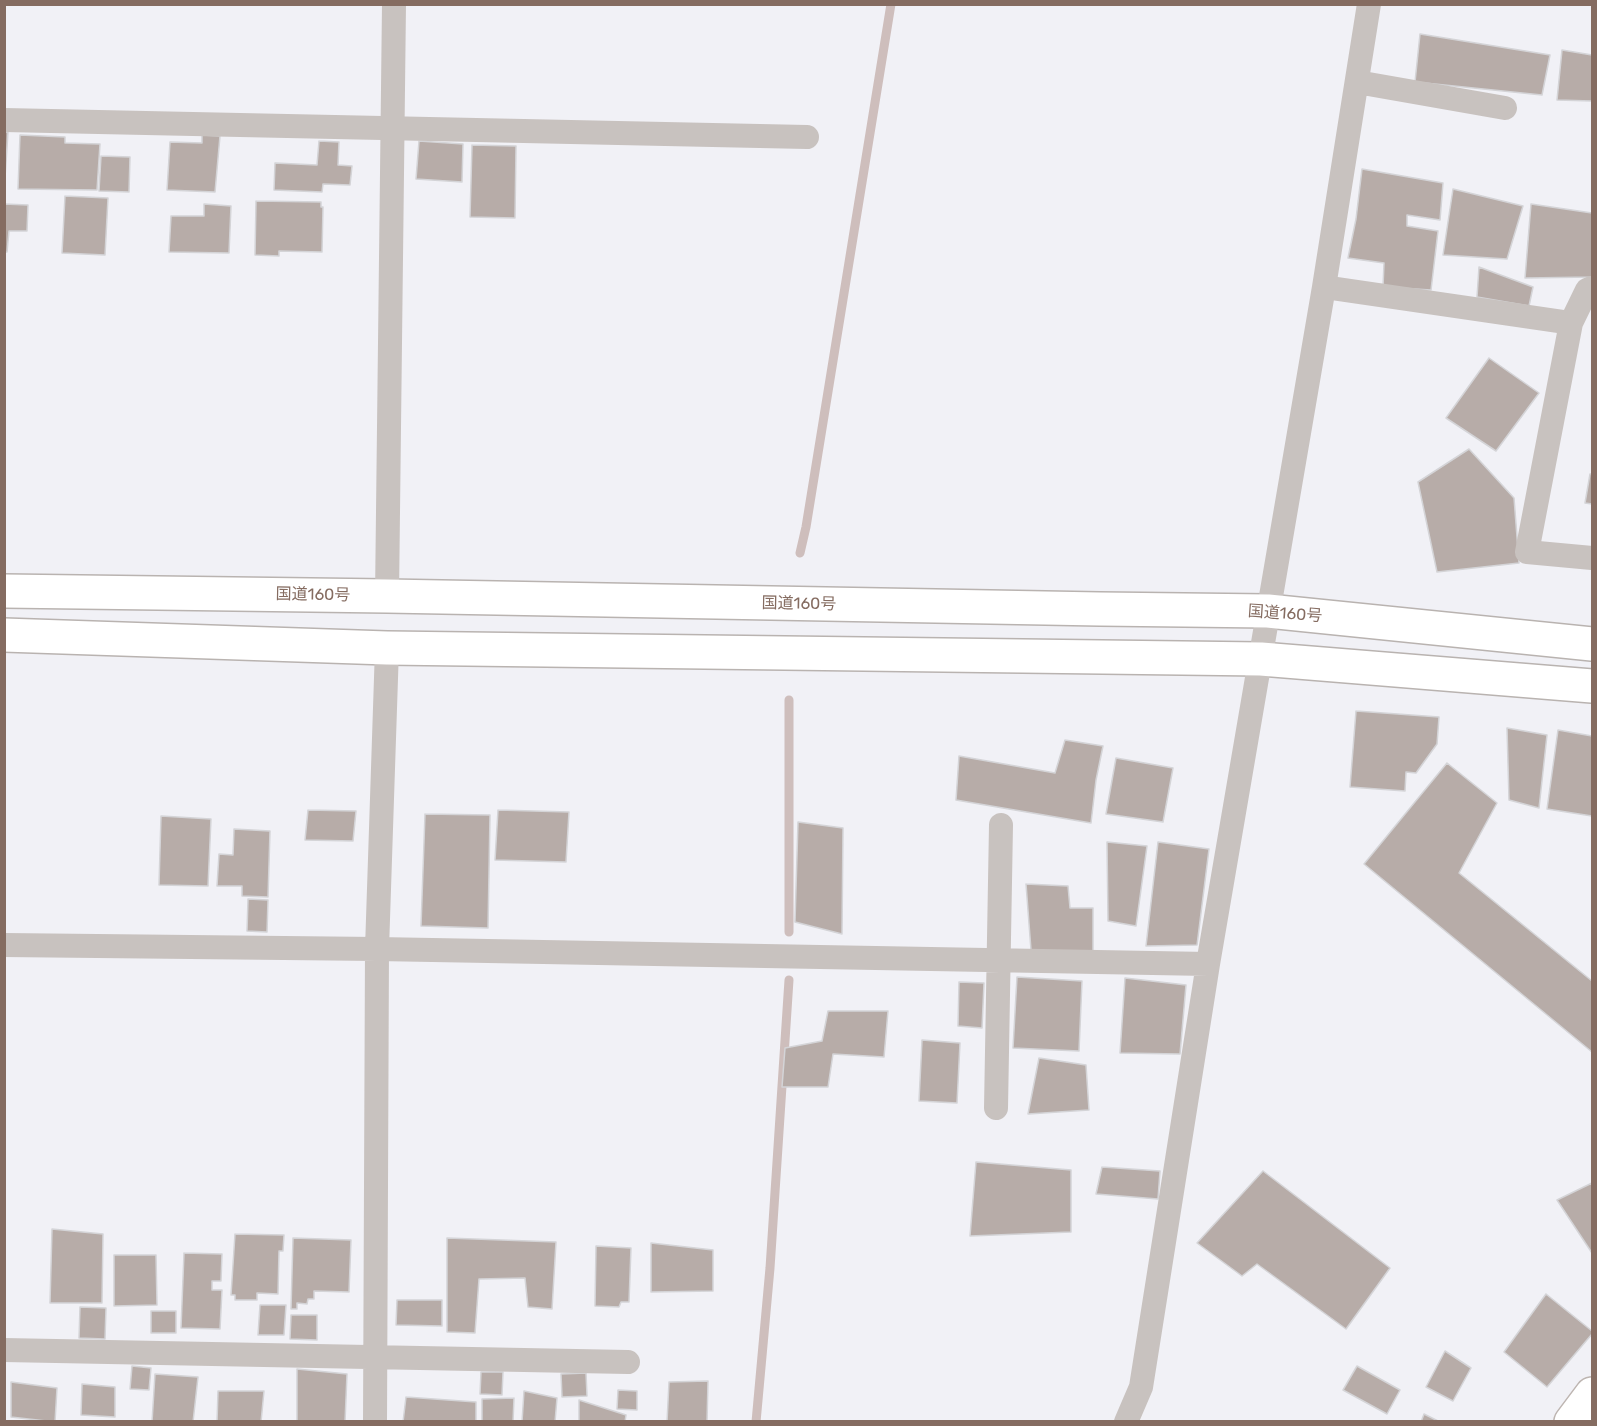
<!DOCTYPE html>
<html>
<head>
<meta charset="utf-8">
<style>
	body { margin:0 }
	#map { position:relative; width:1597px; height:1426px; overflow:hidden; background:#f1f1f6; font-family:Rubik,sans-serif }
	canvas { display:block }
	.frame { position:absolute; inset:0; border:6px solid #856c61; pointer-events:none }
</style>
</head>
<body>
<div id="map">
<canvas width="1597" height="1426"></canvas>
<div class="frame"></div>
</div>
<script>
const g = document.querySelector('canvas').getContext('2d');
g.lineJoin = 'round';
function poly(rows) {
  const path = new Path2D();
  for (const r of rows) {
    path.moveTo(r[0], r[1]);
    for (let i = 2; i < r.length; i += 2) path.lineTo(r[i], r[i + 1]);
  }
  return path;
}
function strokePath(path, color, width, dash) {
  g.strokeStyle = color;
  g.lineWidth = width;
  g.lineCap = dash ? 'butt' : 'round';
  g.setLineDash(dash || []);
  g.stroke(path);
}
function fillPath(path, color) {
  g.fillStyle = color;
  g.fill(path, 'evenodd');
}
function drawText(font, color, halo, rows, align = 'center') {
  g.font = font + ' Rubik,"Noto Sans JP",sans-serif';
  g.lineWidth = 6;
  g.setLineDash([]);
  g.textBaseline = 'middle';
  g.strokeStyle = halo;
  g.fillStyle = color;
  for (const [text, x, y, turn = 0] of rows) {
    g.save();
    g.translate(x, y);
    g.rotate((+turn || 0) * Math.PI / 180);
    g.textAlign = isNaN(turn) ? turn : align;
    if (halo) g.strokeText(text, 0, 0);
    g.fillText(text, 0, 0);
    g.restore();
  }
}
strokePath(poly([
	[800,553,806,527,891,4],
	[789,700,789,932],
	[756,1422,770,1268,789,980]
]), '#cebebc', 9);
const building = poly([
	[1420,34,1550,55,1542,95,1415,82,1420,34],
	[1562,50,1592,55,1592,101,1557,100,1562,50],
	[4,132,8,132,4,193,4,132],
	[20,135,65,137,65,143,100,144,97,190,18,189,20,135],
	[202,135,220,136,215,192,167,190,170,142,202,143,202,135],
	[319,141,339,142,338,165,352,166,350,185,323,184,322,192,274,190,275,163,317,165,319,141],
	[419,141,463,144,462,182,416,179,419,141],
	[472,145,516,146,515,218,470,217,472,145],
	[101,156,130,157,129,192,99,191,101,156],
	[1362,169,1443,183,1440,220,1407,215,1407,226,1438,231,1431,290,1383,287,1384,263,1348,258,1356,219,1362,169],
	[1453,189,1523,206,1507,259,1443,255,1453,189],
	[65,196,108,198,105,255,62,253,65,196],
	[256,201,321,202,321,207,323,207,322,252,279,251,279,256,255,255,256,201],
	[4,204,28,205,27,231,9,231,7,252,4,252,4,204],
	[204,204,231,206,229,253,169,252,171,216,204,216,204,204],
	[1531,204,1592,213,1592,277,1525,278,1531,204],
	[1479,267,1533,287,1529,306,1477,297,1479,267],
	[1489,358,1539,393,1496,451,1446,418,1489,358],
	[1469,449,1514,498,1519,563,1437,572,1418,482,1469,449],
	[1590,474,1592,474,1592,504,1585,503,1590,474],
	[1356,711,1439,717,1437,744,1416,773,1406,772,1405,791,1350,787,1356,711],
	[1507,728,1547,735,1539,808,1509,800,1507,728],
	[1558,730,1592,736,1592,816,1547,809,1558,730],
	[1065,740,1103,746,1096,780,1091,823,956,800,959,756,1055,773,1065,740],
	[1116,758,1173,768,1163,822,1106,814,1116,758],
	[1447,763,1497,803,1459,873,1592,981,1592,1052,1364,864,1447,763],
	[308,810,356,811,353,841,305,840,308,810],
	[498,810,569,812,566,862,495,860,498,810],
	[425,814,490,815,488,928,421,926,425,814],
	[161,816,211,819,208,886,159,885,161,816],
	[798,822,843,828,842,934,795,922,798,822],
	[234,829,270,831,268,897,242,896,242,886,217,886,219,854,233,855,234,829],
	[1107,842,1147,846,1136,926,1108,921,1107,842],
	[1158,842,1209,849,1197,945,1146,946,1158,842],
	[1026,884,1068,886,1070,908,1093,908,1093,953,1031,950,1026,884],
	[248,899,268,900,267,932,247,931,248,899],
	[1017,977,1082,981,1079,1051,1013,1048,1017,977],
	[1125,978,1186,985,1180,1054,1120,1053,1125,978],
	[959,982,984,983,982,1028,958,1026,959,982],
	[828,1011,888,1011,884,1057,833,1054,828,1087,782,1087,785,1048,822,1041,828,1011],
	[922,1040,960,1043,957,1103,919,1101,922,1040],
	[1039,1058,1086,1065,1089,1110,1028,1114,1039,1058],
	[976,1162,1071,1170,1071,1232,970,1236,976,1162],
	[1102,1167,1160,1171,1158,1199,1096,1194,1102,1167],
	[1263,1171,1390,1268,1346,1329,1257,1264,1242,1276,1197,1243,1263,1171],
	[1592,1183,1592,1253,1557,1200,1592,1183],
	[52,1229,103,1234,102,1303,50,1303,52,1229],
	[235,1234,284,1235,283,1251,279,1251,278,1294,257,1293,257,1300,235,1300,235,1295,231,1295,235,1234],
	[293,1238,351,1240,349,1292,314,1291,314,1299,308,1299,307,1304,297,1303,297,1309,291,1309,293,1238],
	[447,1238,556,1242,552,1309,528,1307,525,1278,479,1279,475,1333,447,1332,447,1238],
	[651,1243,713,1250,713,1291,651,1292,651,1243],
	[596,1246,631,1248,629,1302,621,1302,619,1307,595,1306,596,1246],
	[184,1253,222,1254,221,1281,212,1281,212,1290,222,1290,220,1329,181,1328,184,1253],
	[114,1255,156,1255,157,1305,114,1306,114,1255],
	[1546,1294,1592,1331,1592,1334,1547,1387,1504,1352,1546,1294],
	[397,1300,442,1300,442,1326,396,1325,397,1300],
	[260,1305,286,1305,284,1335,258,1335,260,1305],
	[80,1307,106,1308,105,1339,79,1338,80,1307],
	[151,1311,176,1311,176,1333,151,1333,151,1311],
	[291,1315,317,1315,317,1340,290,1339,291,1315],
	[1445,1351,1471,1368,1453,1401,1426,1387,1445,1351],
	[132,1366,151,1368,149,1390,130,1389,132,1366],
	[1357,1366,1400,1390,1387,1414,1343,1390,1357,1366],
	[297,1369,347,1374,345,1422,297,1422,297,1369],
	[481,1372,503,1372,502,1395,480,1394,481,1372],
	[586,1373,587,1396,562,1397,561,1374,586,1373],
	[155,1374,198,1377,193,1422,152,1422,155,1374],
	[708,1381,707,1422,667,1422,669,1382,708,1381],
	[11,1382,57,1388,55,1422,11,1417,11,1382],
	[82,1384,115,1387,115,1417,81,1415,82,1384],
	[618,1390,637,1391,637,1410,617,1409,618,1390],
	[218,1391,264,1391,261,1422,217,1422,218,1391],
	[524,1391,557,1398,555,1422,522,1422,524,1391],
	[406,1397,476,1402,476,1422,403,1422,406,1397],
	[514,1398,513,1422,482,1422,482,1399,514,1398],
	[579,1400,626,1415,625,1422,579,1422,579,1400],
	[1424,1414,1440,1422,1421,1422,1424,1414]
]);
fillPath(building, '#b7aca8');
strokePath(building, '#d4d4d7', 1.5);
const secondary = poly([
	[1571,1422,1592,1394]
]);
const highway = poly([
	[4,591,387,596,1100,609,1268,611,1592,644],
	[4,635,387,648,1261,659,1592,686]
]);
strokePath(secondary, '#bdb5b1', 36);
strokePath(highway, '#b9b3b0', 36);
strokePath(poly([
	[1357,82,1505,108],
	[4,120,807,137],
	[1324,287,1571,323,1527,552,1592,558],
	[1571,323,1587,290,1592,288],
	[387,596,394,4],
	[4,945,377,949,1208,964],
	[996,1108,1001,825],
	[4,1350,628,1362],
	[375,1422,377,949,387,648],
	[1126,1422,1141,1387,1208,964,1324,287,1369,4]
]), '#c8c2bf', 24);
strokePath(secondary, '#fff', 33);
strokePath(highway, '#fff', 33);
drawText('16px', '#856c61', '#fff', [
	["国道160号",313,595,1],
	["国道160号",799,604,1],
	["国道160号",1285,614,4]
]);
</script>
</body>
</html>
